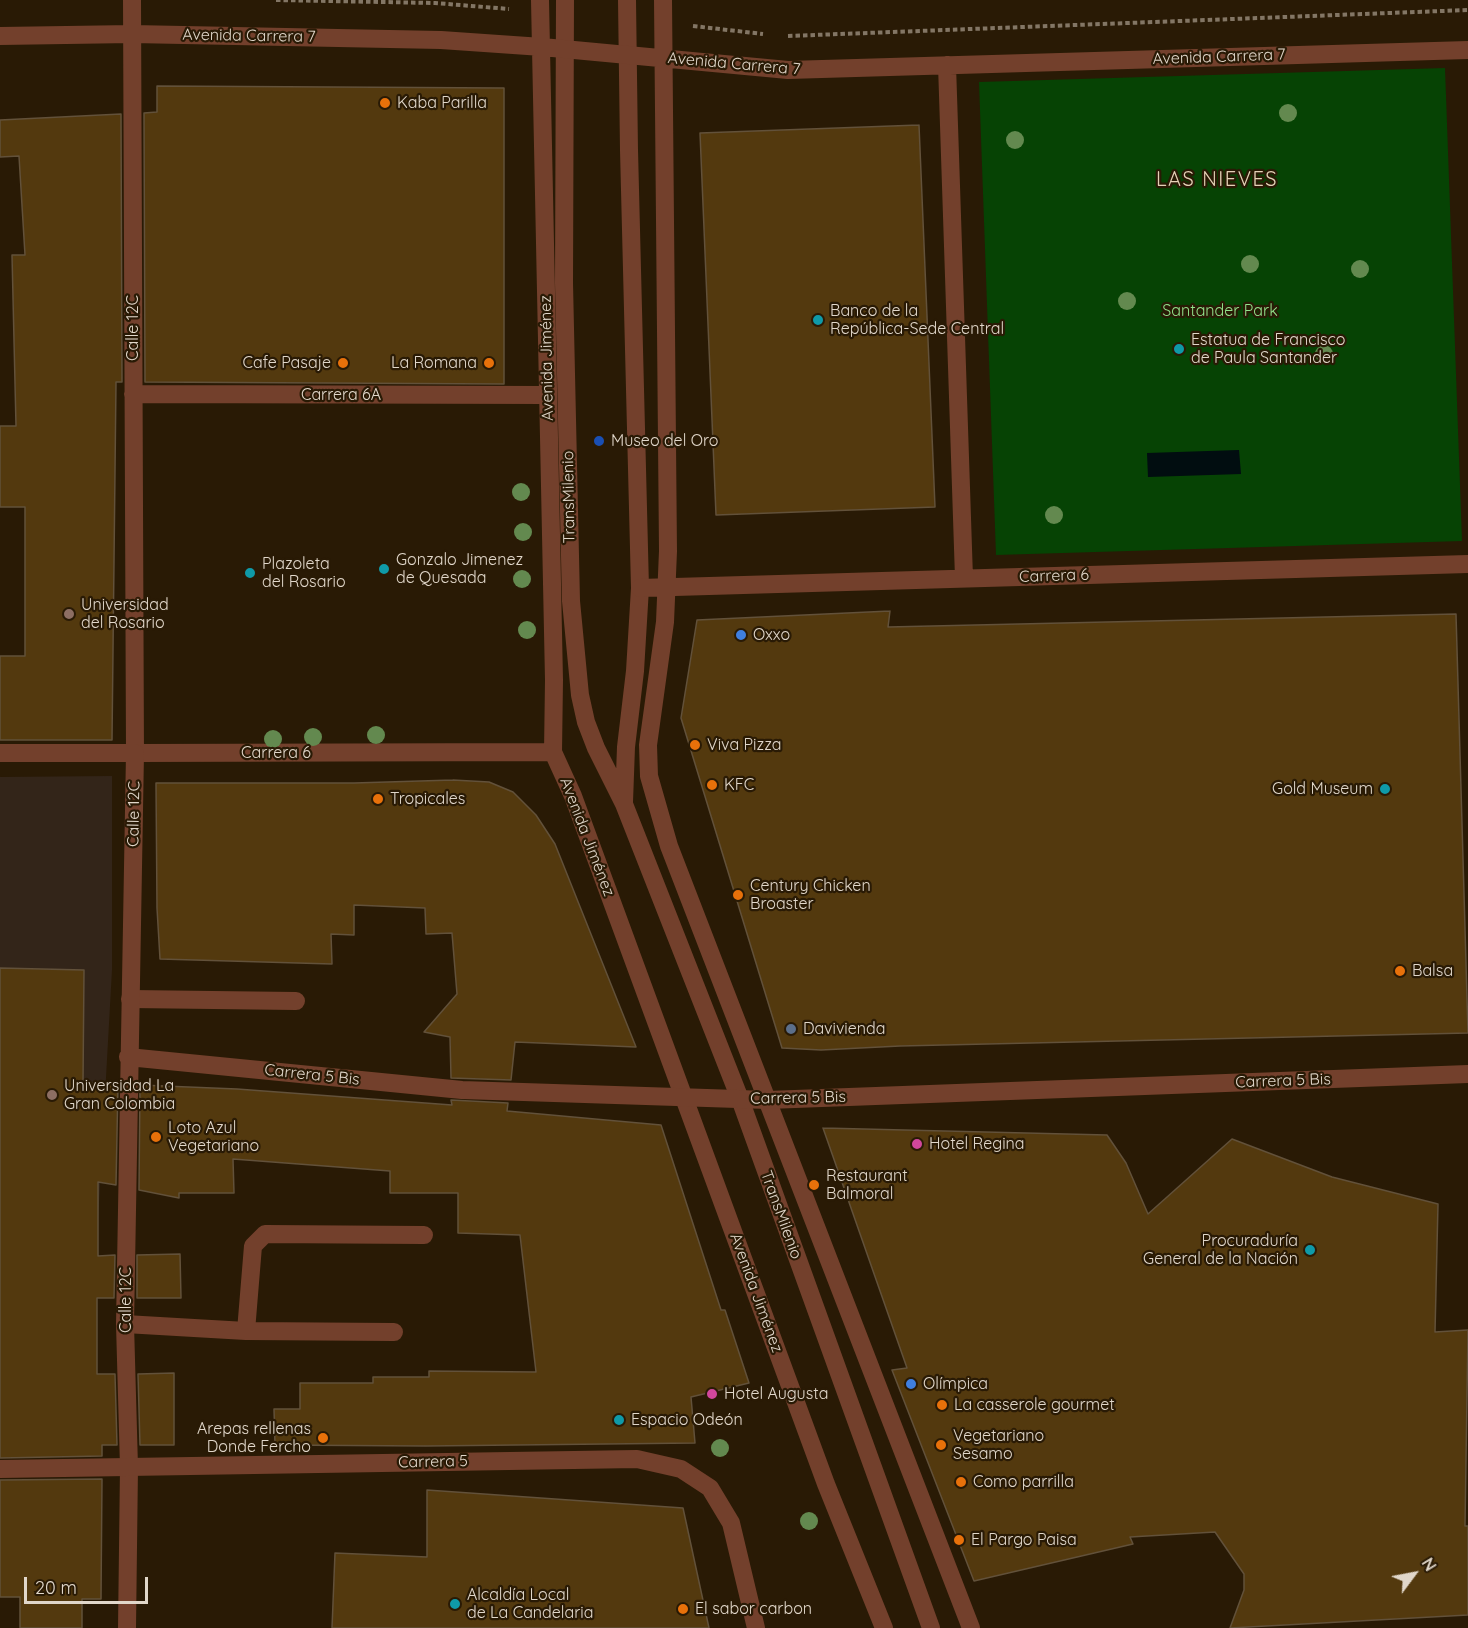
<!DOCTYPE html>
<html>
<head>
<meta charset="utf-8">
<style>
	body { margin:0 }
	#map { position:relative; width:1468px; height:1628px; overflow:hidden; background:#291a05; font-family:Quicksand,sans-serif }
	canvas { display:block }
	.north { position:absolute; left:1384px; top:1544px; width:60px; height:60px; -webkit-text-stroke:4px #291a05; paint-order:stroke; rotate:58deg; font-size:16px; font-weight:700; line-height:24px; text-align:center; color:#e1d7ca }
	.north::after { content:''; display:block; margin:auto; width:21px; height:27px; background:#e1d7ca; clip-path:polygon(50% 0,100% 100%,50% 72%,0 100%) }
	.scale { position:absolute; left:24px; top:1577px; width:124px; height:27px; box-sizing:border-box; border:3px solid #e1d7ca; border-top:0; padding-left:8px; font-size:18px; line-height:21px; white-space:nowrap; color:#e1d7ca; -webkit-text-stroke:4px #291a05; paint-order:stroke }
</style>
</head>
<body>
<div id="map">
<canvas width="1468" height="1628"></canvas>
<div class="north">N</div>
<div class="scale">20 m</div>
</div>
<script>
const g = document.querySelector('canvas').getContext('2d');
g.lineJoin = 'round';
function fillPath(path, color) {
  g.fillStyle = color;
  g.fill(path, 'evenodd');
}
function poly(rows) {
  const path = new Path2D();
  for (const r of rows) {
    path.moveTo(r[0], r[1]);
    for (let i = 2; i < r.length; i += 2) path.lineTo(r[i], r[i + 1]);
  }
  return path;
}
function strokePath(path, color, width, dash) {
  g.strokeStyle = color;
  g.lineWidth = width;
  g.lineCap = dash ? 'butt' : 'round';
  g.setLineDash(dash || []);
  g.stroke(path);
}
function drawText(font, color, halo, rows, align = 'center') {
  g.font = font + ' Quicksand,sans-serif';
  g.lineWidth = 4.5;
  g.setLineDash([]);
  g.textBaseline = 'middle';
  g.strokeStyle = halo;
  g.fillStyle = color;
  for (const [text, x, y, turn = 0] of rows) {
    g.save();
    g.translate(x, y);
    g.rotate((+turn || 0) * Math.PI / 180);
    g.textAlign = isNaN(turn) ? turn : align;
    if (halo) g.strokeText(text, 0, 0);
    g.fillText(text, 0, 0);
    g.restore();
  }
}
fillPath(poly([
	[112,776,112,970,98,1221,95,1453,0,1452,0,777]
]), '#332519');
fillPath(poly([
	[1445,68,1462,541,996,555,979,82]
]), '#064304');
fillPath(poly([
	[1239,450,1241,474,1148,477,1147,453]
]), '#010d10');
const building = poly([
	[157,86,504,88,504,384,145,382,144,113,157,112,157,86],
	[121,114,122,382,116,382,112,740,0,740,0,656,25,656,25,507,0,507,0,426,16,426,12,255,25,255,19,156,0,157,0,120,121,114],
	[919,125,935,507,716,515,700,133,919,125],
	[890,611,888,627,1456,614,1468,1033,900,1046,821,1050,782,1048,681,718,697,620,890,611],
	[453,780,489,782,513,792,536,815,555,844,636,1047,515,1042,511,1080,451,1078,450,1037,424,1032,457,994,452,933,426,934,425,908,354,905,354,935,331,934,332,964,160,959,157,908,156,783,354,783,453,780],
	[0,968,84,970,83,1083,118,1084,116,1185,98,1182,98,1256,115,1255,114,1298,97,1298,97,1374,115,1374,117,1445,102,1445,102,1456,0,1458,0,968],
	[140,1085,237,1089,452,1105,451,1100,508,1103,507,1111,661,1125,721,1310,725,1310,749,1383,691,1397,695,1443,426,1446,275,1445,274,1409,300,1409,300,1383,373,1383,373,1377,429,1377,429,1371,536,1372,520,1235,458,1233,458,1193,390,1193,390,1171,233,1159,234,1193,179,1193,179,1198,139,1190,140,1085],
	[823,1128,1107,1135,1126,1163,1148,1214,1232,1139,1332,1177,1438,1204,1435,1332,1468,1330,1465,1526,1468,1526,1468,1615,1230,1628,1244,1590,1244,1574,1215,1532,1130,1537,1133,1544,974,1581,892,1370,907,1368,823,1128],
	[180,1254,181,1298,137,1298,137,1255,180,1254],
	[174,1373,174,1445,140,1445,138,1374,174,1373],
	[102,1479,101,1599,82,1599,82,1628,20,1628,20,1597,0,1597,0,1480,102,1479],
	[427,1490,683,1508,709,1628,332,1628,335,1553,427,1557,427,1490]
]);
fillPath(building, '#53390e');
strokePath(building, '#62513a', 1.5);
strokePath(poly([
	[276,0,435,3,509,9],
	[693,26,763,34],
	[788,36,1468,10]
]), '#837665', 4, [4.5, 3]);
strokePath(poly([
	[565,0,564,283,571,601,580,695,586,722,596,748,624,804,740,1099,931,1628],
	[624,802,626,747,635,671,640,588,629,150,627,0],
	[130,999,296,1001],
	[125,1324,246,1331,394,1332],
	[246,1331,253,1246,265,1234,424,1235]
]), '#73402c', 18);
strokePath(poly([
	[132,0,135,753,553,752],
	[540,0,554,680,553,752,573,796,826,1484,884,1628],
	[663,0,668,551,665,622,648,745,649,776,669,846,971,1628],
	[0,36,132,34,441,40,542,47,788,70,1468,50],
	[947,65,964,578],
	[133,394,548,395],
	[640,588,1468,564]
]), '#73402c', 18);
strokePath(poly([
	[0,753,135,753,125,1324,129,1467,127,1628],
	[128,1057,462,1090,768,1100,1468,1074]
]), '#73402c', 18);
strokePath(poly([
	[0,1469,637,1459,681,1469,710,1488,731,1523,756,1628]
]), '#73402c', 18);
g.fillStyle = '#63894f';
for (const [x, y] of [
	[1288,113],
	[1015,140],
	[1250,264],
	[1360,269],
	[1127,301],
	[1324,354],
	[521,492],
	[1054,515],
	[523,532],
	[522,579],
	[527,630],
	[376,735],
	[313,737],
	[273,739],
	[720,1448],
	[809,1521]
]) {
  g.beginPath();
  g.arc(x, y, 9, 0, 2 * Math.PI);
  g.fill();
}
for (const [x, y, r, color] of [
	[385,103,6,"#e8710a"],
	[818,320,6,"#0f9aa8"],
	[1179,349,6,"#0f9aa8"],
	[343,363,6,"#e8710a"],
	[489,363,6,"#e8710a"],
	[599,441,6,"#1a4fb4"],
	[384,569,6,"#0f9aa8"],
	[250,573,6,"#0f9aa8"],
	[69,614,6,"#8d6e63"],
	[741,635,6,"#3f7fe0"],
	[695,745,6,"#e8710a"],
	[712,785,6,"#e8710a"],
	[1385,789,6,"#0f9aa8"],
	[378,799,6,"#e8710a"],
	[738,895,6,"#e8710a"],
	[1400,971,6,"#e8710a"],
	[791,1029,6,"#5c6f8a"],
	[52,1095,6,"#8d6e63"],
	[156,1137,6,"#e8710a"],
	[917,1144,6,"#d1479c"],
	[814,1185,6,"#e8710a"],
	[1310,1250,6,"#0f9aa8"],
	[911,1384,6,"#3f7fe0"],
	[712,1394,6,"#d1479c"],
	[942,1405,6,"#e8710a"],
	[619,1420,6,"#0f9aa8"],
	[323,1438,6,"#e8710a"],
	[941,1445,6,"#e8710a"],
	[961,1482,6,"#e8710a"],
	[959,1540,6,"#e8710a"],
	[455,1604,6,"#0f9aa8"],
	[683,1609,6,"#e8710a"]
]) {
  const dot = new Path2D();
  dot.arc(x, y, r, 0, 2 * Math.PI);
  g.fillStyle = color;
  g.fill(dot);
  strokePath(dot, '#291a05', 2);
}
drawText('16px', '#e1d7ca', '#291a05', [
	["Avenida Carrera 7",249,36,1],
	["Avenida Carrera 7",1219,57,-2],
	["Avenida Carrera 7",734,64,5],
	["Calle 12C",133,328,-90],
	["Avenida Jiménez",547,358,-91],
	["Carrera 6A",341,395],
	["TransMilenio",569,497,-91],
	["Carrera 6",1054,576,-2],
	["Carrera 6",276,753],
	["Calle 12C",134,814,-89],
	["Avenida Jiménez",587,837,69],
	["Carrera 5 Bis",312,1075,6],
	["Carrera 5 Bis",1283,1081,-2],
	["Carrera 5 Bis",798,1098,-1],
	["TransMilenio",781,1215,70],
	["Avenida Jiménez",756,1293,70],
	["Calle 12C",126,1300,-90],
	["Carrera 5",433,1462,-1]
]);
drawText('16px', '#e1d7ca', '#291a05', [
	["Kaba Parilla",397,103],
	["Banco de la",830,311],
	["República-Sede Central",830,329],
	["Estatua de Francisco",1191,340],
	["de Paula Santander",1191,358],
	["Cafe Pasaje",331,363,"right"],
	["La Romana",477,363,"right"],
	["Museo del Oro",611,441],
	["Gonzalo Jimenez",396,560],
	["de Quesada",396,578],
	["Plazoleta",262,564],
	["del Rosario",262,582],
	["Universidad",81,605],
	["del Rosario",81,623],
	["Oxxo",753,635],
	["Viva Pizza",707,745],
	["KFC",724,785],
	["Gold Museum",1373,789,"right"],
	["Tropicales",390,799],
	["Century Chicken",750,886],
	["Broaster",750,904],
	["Balsa",1412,971],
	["Davivienda",803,1029],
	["Universidad La",64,1086],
	["Gran Colombia",64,1104],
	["Loto Azul",168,1128],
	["Vegetariano",168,1146],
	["Hotel Regina",929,1144],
	["Restaurant",826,1176],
	["Balmoral",826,1194],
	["Procuraduría",1298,1241,"right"],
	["General de la Nación",1298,1259,"right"],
	["Olímpica",923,1384],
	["Hotel Augusta",724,1394],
	["La casserole gourmet",954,1405],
	["Espacio Odeón",631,1420],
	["Arepas rellenas",311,1429,"right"],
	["Donde Fercho",311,1447,"right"],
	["Vegetariano",953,1436],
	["Sesamo",953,1454],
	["Como parrilla",973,1482],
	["El Pargo Paisa",971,1540],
	["Alcaldía Local",467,1595],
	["de La Candelaria",467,1613],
	["El sabor carbon",695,1609]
], 'left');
drawText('16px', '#93e38c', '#291a05', [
	["Santander Park",1220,311]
]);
g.letterSpacing = '1.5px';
drawText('20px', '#e5d1b7', '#291a05', [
	["LAS NIEVES",1217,180]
]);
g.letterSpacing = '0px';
</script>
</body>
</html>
